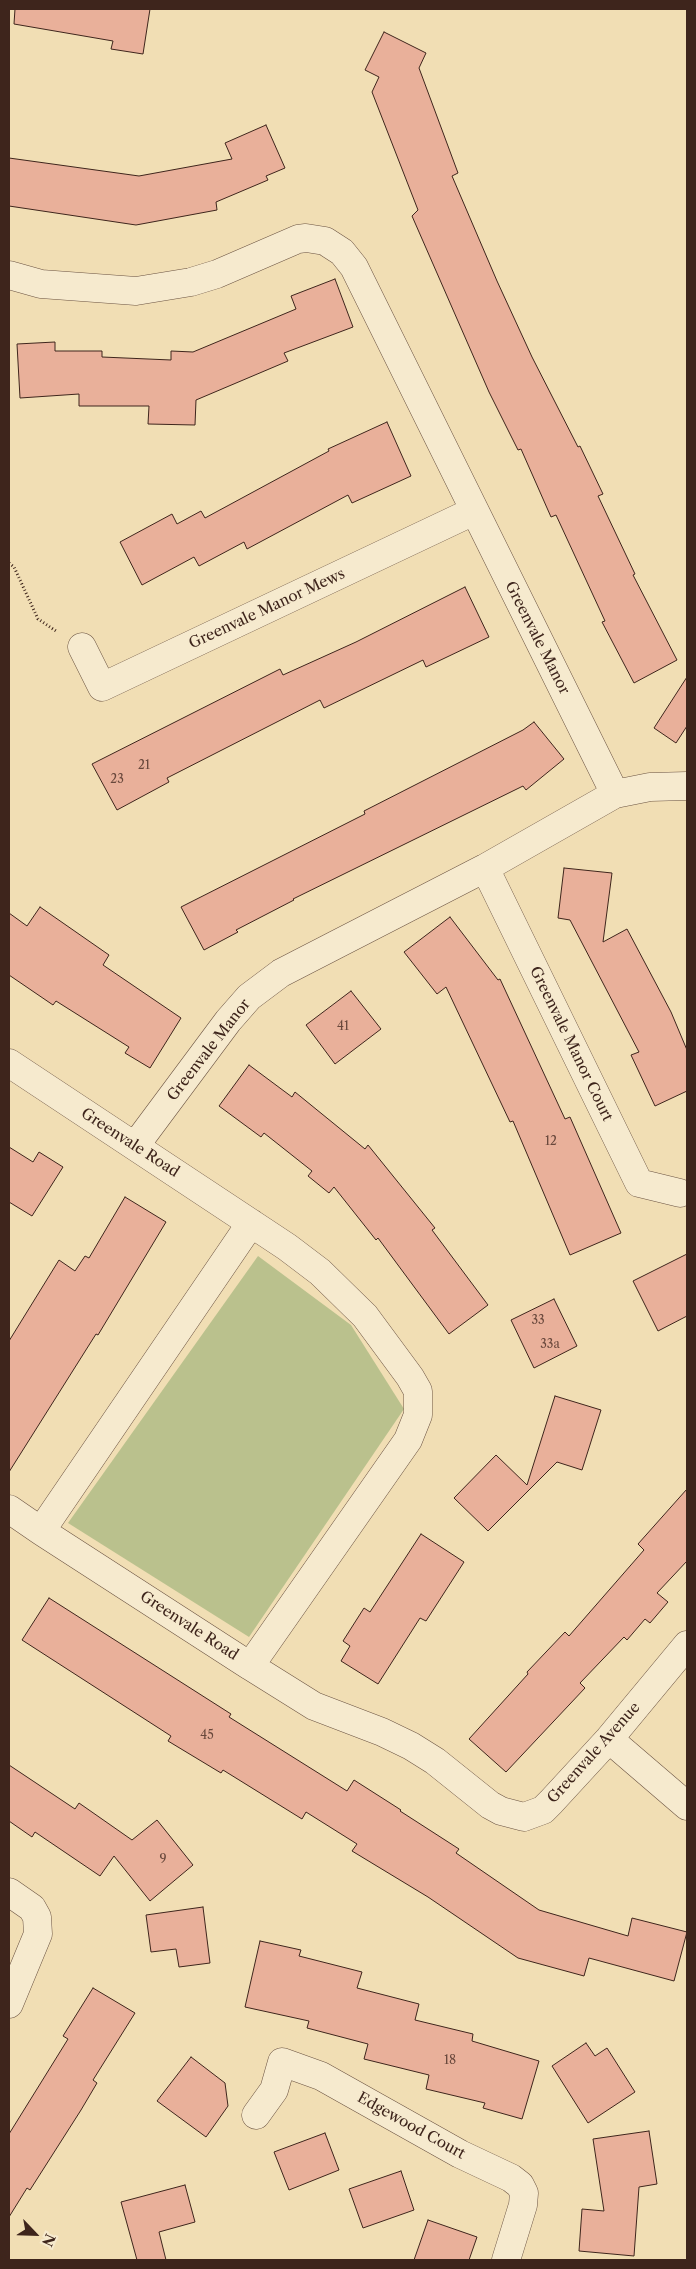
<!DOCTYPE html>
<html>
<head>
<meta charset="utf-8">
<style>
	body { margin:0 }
	#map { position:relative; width:696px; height:2269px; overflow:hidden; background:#f1deb4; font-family:"Libre Caslon Text",serif }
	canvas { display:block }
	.frame { position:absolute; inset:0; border:10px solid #3e251c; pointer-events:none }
	.north { position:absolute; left:10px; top:2209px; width:50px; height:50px; -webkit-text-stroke:4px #f6eace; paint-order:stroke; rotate:114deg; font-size:14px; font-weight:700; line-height:20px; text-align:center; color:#3e251c }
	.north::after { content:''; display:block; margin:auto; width:18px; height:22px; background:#3e251c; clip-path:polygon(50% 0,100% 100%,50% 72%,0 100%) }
</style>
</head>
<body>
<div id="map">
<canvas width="696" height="2269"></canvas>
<div class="frame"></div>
<div class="north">N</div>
</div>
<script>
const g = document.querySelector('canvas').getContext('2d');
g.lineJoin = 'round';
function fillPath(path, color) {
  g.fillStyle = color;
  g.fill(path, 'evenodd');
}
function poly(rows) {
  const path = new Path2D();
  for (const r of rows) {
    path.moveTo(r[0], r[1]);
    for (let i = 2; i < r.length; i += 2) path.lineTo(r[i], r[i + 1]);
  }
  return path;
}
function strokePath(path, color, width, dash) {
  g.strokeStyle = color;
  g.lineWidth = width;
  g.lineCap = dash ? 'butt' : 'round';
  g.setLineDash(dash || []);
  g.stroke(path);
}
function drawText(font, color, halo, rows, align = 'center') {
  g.font = font + ' "Libre Caslon Text",serif';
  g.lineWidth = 4;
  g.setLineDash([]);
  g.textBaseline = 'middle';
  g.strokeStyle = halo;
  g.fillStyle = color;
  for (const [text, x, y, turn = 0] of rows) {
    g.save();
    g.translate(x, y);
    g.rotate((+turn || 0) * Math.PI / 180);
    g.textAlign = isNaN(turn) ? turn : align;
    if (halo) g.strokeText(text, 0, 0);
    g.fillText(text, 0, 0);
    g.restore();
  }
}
fillPath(poly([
	[258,1256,351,1325,404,1409,249,1637,68,1523]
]), '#bac18d');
const building = poly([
	[15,9,150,9,143,54,111,49,113,41,14,24,15,9],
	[384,32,426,53,419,68,458,173,452,176,497,281,532,357,578,447,580,446,603,494,598,496,635,574,633,575,677,660,634,683,602,622,605,621,556,515,551,517,521,449,518,450,489,392,412,216,418,210,372,92,379,77,365,70,384,32],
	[266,125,285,168,266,176,268,180,216,202,217,210,136,225,9,206,9,158,139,176,232,159,225,143,266,125],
	[335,279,353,327,284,353,288,361,196,400,195,425,148,424,149,406,79,406,79,394,20,398,17,344,55,342,55,351,102,351,102,357,171,360,171,351,193,352,296,309,291,296,335,279],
	[387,422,411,476,352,503,348,495,247,549,244,542,199,566,194,557,142,585,120,542,172,514,177,524,201,511,205,518,329,451,328,449,387,422],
	[465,587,489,637,426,667,423,660,324,708,320,700,167,778,169,782,117,810,92,764,280,669,283,675,356,642,465,587],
	[687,677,687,726,676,743,654,728,687,677],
	[534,722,564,759,526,790,523,786,293,899,294,900,236,930,238,932,204,950,181,907,365,814,364,811,523,730,534,722],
	[564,868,612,873,603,942,627,929,671,1012,687,1050,687,1091,655,1106,631,1055,639,1052,570,920,558,918,564,868],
	[40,907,109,955,103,965,181,1018,150,1068,125,1053,129,1047,56,1001,53,1005,9,975,9,913,27,926,40,907],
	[450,917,498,980,500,979,565,1119,570,1117,621,1233,570,1255,513,1121,510,1122,446,987,437,994,404,952,450,917],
	[351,991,381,1029,335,1064,306,1025,351,991],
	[249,1065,292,1097,295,1092,365,1149,368,1145,435,1228,432,1230,488,1305,449,1334,378,1238,376,1240,334,1187,329,1193,308,1176,312,1171,264,1133,261,1137,219,1106,249,1065],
	[9,1147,33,1162,39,1152,63,1167,32,1216,9,1202,9,1147],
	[125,1197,166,1222,98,1335,96,1334,9,1472,9,1341,59,1260,75,1271,85,1256,89,1258,125,1197],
	[687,1254,687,1316,658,1331,633,1281,687,1254],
	[554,1299,577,1346,534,1368,511,1320,554,1299],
	[555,1396,601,1410,582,1470,557,1462,488,1531,454,1498,496,1455,527,1485,555,1396],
	[687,1489,687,1561,657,1593,668,1602,650,1623,645,1619,627,1640,624,1637,580,1683,585,1688,506,1772,469,1739,528,1674,527,1672,565,1632,569,1636,644,1550,638,1544,687,1489],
	[421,1534,464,1562,426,1621,420,1618,378,1684,341,1661,350,1646,343,1641,364,1608,370,1612,421,1534],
	[49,1598,231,1714,229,1717,347,1791,354,1780,401,1810,400,1811,459,1849,456,1853,539,1910,628,1936,632,1918,687,1932,674,1981,589,1958,584,1976,518,1958,428,1897,352,1851,357,1844,306,1812,302,1819,223,1770,221,1773,168,1741,171,1736,22,1640,49,1598],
	[9,1765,75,1809,79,1803,132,1840,157,1820,193,1865,150,1901,114,1856,100,1876,35,1832,32,1837,9,1821,9,1765],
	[203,1907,210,1963,179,1967,176,1949,151,1952,146,1915,203,1907],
	[260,1941,301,1950,299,1956,362,1972,357,1988,419,2004,415,2020,473,2034,472,2041,539,2061,522,2119,483,2108,485,2103,426,2089,429,2075,364,2059,368,2044,307,2028,309,2021,245,2007,260,1941],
	[93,1988,135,2013,93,2080,97,2083,81,2110,30,2190,27,2188,9,2217,9,2134,68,2039,63,2036,93,1988],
	[586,2043,595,2056,607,2048,635,2092,588,2123,552,2066,586,2043],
	[191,2057,225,2083,228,2106,206,2137,157,2101,191,2057],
	[649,2131,657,2184,639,2187,634,2256,579,2251,582,2209,604,2211,593,2139,649,2131],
	[325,2133,339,2170,289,2190,274,2152,325,2133],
	[401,2171,414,2210,363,2228,349,2189,401,2171],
	[185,2185,195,2222,159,2232,166,2260,137,2260,121,2202,185,2185],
	[428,2220,477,2237,469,2260,414,2260,428,2220]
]);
fillPath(building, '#e9b09a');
strokePath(building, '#3e251c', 1);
const minor = poly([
	[9,275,41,284,136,291,191,282,217,274,298,239,306,238,325,241,342,252,354,267,615,794,485,868,281,973,249,997,228,1021,135,1146],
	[82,647,102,687,474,511],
	[615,794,650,787,687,786],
	[485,868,639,1183,680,1193],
	[9,1063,287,1247,320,1272,365,1316,410,1377,418,1391,418,1415,408,1440,250,1666,41,1531,251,1223],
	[9,1509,41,1531],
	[250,1666,314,1706,382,1732,411,1746,435,1761,490,1805,501,1811,524,1817,543,1810,551,1802,609,1739,687,1645],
	[609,1739,687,1806],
	[9,1892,32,1908,37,1917,38,1934,9,2004],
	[256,2115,274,2090,282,2062,321,2076,460,2154,511,2178,520,2185,524,2193,523,2205,506,2260]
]);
strokePath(minor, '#6b5342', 29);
strokePath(poly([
	[9,563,14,567,38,619,56,631]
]), '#3e251c', 3, [1, 2.5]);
strokePath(minor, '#f6eace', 28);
drawText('12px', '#69483c', null, [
	["21",144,766],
	["23",117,780],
	["41",343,1027],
	["12",551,1142],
	["33",538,1321],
	["33a",550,1345],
	["45",207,1736],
	["9",163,1860],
	["18",450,2061]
]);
drawText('15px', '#3e251c', '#f6eace', [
	["Greenvale Manor Mews",267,609,-25],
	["Greenvale Manor",537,638,63],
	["Greenvale Manor Court",571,1044,64],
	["Greenvale Manor",209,1050,-52],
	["Greenvale Road",130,1143,33],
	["Greenvale Road",189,1626,33],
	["Greenvale Avenue",594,1753,-48],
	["Edgewood Court",411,2126,29]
]);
</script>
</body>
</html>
